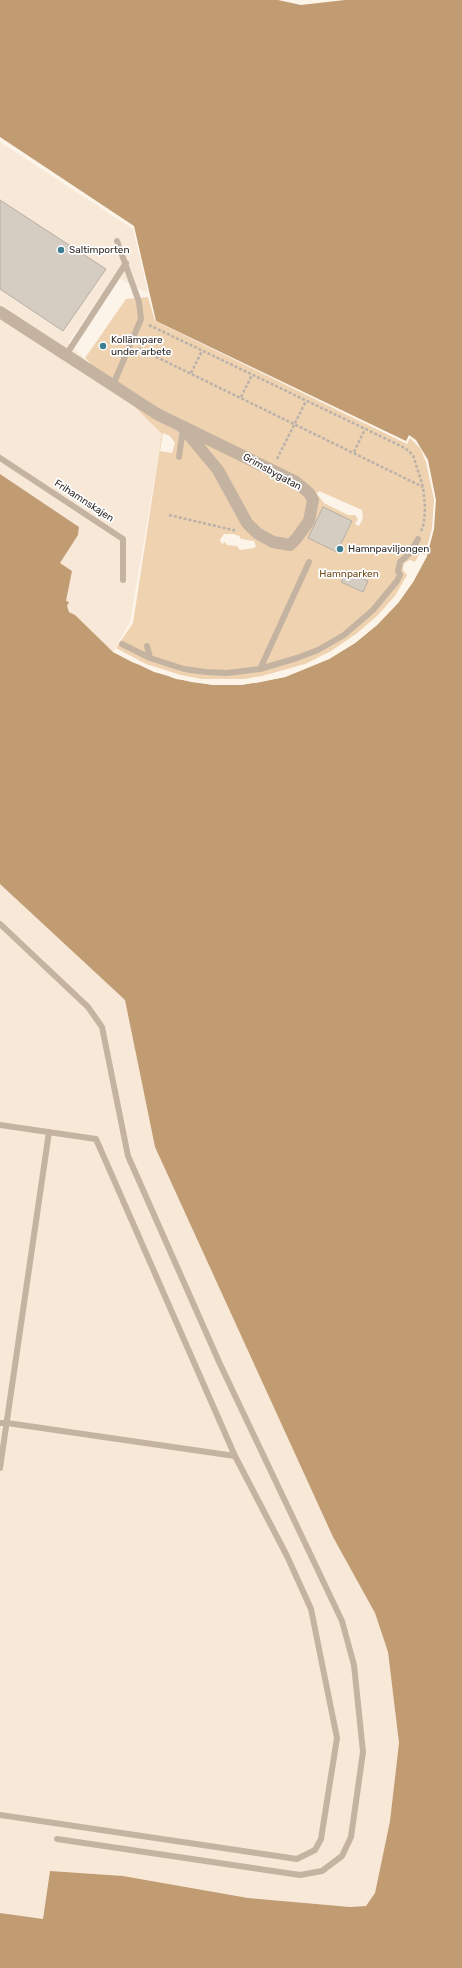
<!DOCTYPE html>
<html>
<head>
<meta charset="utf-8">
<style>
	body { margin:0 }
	canvas { display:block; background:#fdf4e9 }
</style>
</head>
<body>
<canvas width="462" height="1968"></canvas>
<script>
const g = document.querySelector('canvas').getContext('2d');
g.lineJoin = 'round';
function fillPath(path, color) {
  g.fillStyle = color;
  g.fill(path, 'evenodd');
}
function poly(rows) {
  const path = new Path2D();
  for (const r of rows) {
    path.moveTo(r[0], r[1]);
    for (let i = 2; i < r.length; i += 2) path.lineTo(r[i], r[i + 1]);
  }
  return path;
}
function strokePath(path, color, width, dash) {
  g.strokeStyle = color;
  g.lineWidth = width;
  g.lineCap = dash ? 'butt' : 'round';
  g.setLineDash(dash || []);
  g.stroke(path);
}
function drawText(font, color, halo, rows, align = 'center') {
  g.font = font + ' Rubik,sans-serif';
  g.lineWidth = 3.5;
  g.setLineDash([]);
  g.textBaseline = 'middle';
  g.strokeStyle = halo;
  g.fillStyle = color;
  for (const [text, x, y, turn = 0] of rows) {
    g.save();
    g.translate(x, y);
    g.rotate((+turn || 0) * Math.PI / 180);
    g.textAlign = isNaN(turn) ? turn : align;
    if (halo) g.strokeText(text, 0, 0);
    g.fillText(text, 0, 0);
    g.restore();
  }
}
fillPath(poly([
	[0,142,133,229,148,293,114,276,68,343,162,434,130,622,113,652,67,609,66,601,72,571,60,563,78,535,79,527,0,474],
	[0,884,125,1000,155,1147,333,1537,375,1613,388,1652,399,1743,390,1821,375,1893,367,1906,350,1907,248,1898,123,1876,50,1871,43,1920,0,1913]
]), '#f7e8d7');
fillPath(poly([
	[148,297,155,321,407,444,410,438,420,448,426,462,434,500,432,528,425,555,420,553,415,562,410,560,404,563,403,570,407,575,395,596,377,616,356,634,331,651,305,664,262,676,244,679,202,679,181,675,146,664,116,648,133,623,162,434,85,358,126,299],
	[163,433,170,436,175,443,172,453,160,451],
	[319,491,362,510,363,518,359,526,355,524,358,519,355,515,348,515,324,503,317,494],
	[224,534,233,534,239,536,241,539,254,541,256,546,254,548,240,550,237,546,227,545,225,542,222,544,220,540]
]), '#efd2b0');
fillPath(poly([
	[0,0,278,0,301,5,345,0,462,0,462,1968,0,1968,0,1913,43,1919,50,1871,123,1876,248,1898,350,1907,366,1906,375,1893,390,1821,399,1743,388,1652,375,1613,333,1537,155,1147,125,1000,0,884,0,474,79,527,78,535,60,563,72,571,66,601,69,602,67,606,69,612,75,615,113,652,132,662,176,679,214,685,256,683,285,677,329,659,355,643,377,625,398,603,413,582,427,556,434,529,436,500,428,460,416,440,409,435,406,441,156,321,134,226,0,137]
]), '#c19c72');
fillPath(poly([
	[425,555,427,556,413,582,398,603,377,625,355,643,329,659,285,677,242,685,214,685,191,682,154,672,113,652,115,650,155,670,192,681,214,683,242,683,284,675,328,658,354,641,375,624,396,601,417,572]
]), '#fdf4e9');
const building = poly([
	[0,200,106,269,63,331,0,289,0,200],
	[323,507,352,521,337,552,308,538,323,507],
	[347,571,368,581,363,592,341,582,347,571]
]);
fillPath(building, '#d5ccc2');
strokePath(building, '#b7aea4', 1);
strokePath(poly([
	[149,325,405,448,413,455,423,487,425,506,424,523,421,531],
	[138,348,423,487],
	[191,373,202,351],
	[241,397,252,375],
	[354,452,365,429],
	[277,459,306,401],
	[169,515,237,531]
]), '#bab2aa', 2.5, [3, 2]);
strokePath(poly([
	[66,355,126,263],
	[113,385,141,319,139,302,117,241],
	[179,457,183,429],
	[0,458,123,539,123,580],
	[122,644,150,658],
	[147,646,150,658,184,669,206,672,227,673,260,669,297,658,318,650,344,635,373,610,397,581,400,575,398,571,400,562,410,553,418,539],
	[260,669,309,562],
	[0,924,88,1007,102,1027,128,1156,220,1364,342,1621,354,1665,363,1752,351,1837,342,1856,322,1871,300,1875,57,1839],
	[0,1125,96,1139,235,1456,287,1556,311,1609,337,1738,321,1839,315,1850,297,1859,0,1815],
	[0,1423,7,1423,235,1456],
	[0,1468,49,1132]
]), '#c4b3a1', 6);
strokePath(poly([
	[0,312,157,414,296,482,309,493,313,500,309,521,296,539,290,545,273,542,257,533,247,523,218,470,183,428]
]), '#c4b3a1', 12);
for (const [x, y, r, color] of [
	[61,250,4,"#3e7e92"],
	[103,346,4,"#3e7e92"],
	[340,549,4,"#3e7e92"]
]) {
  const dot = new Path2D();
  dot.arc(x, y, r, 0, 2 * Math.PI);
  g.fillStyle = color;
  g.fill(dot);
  strokePath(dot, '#fff', 1.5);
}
drawText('10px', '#2d2925', '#fff', [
	["Saltimporten",69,250],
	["Kollämpare",111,340],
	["under arbete",111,352],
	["Hamnpaviljongen",348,549]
], 'left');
drawText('10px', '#2d2925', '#fff', [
	["Grimsbygatan",272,472,29],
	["Frihamnskajen",84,501,33]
]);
drawText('10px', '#724d1c', '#fff', [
	["Hamnparken",349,574]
]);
</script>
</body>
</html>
